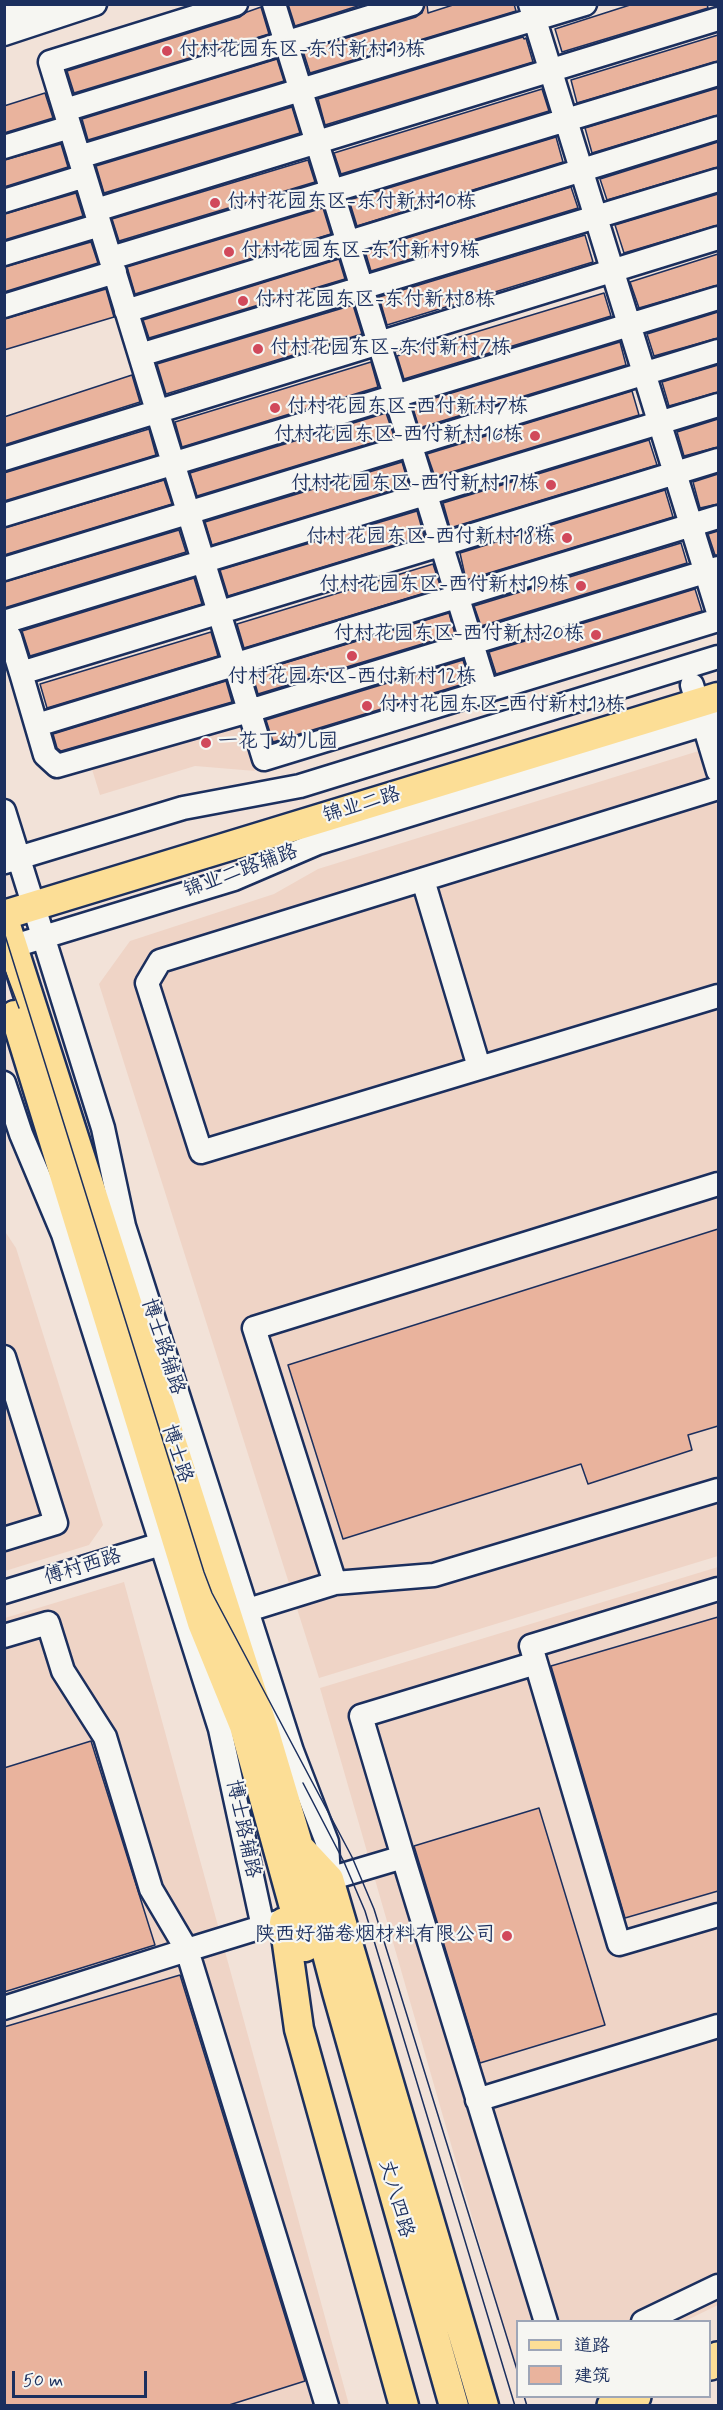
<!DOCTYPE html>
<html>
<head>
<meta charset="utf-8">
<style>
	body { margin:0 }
	#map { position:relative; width:723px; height:2410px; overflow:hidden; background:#f2e2d8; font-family:Mynerve,"LXGW WenKai TC",sans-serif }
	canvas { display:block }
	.frame { position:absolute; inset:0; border:6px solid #1b2f5e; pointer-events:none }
	.legend { position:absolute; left:516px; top:2320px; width:195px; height:78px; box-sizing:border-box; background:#f6f6f2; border:2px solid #9ea6b7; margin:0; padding:8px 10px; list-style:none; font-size:18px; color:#1b2f5e }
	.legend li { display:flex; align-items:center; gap:12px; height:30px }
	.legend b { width:30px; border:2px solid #9ea6b7 }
	.scale { position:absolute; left:12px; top:2371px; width:135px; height:27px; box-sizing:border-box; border:3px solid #1b2f5e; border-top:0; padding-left:8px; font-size:18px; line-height:21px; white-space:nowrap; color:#1b2f5e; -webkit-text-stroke:4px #f6f6f2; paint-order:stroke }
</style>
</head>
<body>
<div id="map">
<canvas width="723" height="2410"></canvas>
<div class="frame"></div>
<ul class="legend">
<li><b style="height:8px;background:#fcde96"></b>道路</li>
<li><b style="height:16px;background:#e9b39d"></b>建筑</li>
</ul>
<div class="scale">50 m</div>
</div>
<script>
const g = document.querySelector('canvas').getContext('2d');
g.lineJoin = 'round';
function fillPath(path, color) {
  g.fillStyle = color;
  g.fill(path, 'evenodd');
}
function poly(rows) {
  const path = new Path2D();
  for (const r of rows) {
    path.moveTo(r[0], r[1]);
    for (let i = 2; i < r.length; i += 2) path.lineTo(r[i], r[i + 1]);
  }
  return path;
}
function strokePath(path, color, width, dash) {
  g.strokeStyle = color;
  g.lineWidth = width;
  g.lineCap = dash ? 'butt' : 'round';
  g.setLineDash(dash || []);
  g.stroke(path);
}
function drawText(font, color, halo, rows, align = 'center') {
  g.font = font + ' Mynerve,"LXGW WenKai TC",sans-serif';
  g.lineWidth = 4.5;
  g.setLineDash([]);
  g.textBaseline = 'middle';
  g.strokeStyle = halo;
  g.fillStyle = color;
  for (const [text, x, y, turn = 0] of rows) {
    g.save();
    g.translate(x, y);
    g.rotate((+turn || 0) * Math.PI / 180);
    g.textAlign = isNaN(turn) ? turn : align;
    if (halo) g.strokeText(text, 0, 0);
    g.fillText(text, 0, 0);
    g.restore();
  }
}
fillPath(poly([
	[239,721,255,771,195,766,100,795,91,766],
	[718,745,718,1556,319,1678,99,984,130,941,274,894,318,869],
	[4,1230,16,1248,103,1525,89,1545,5,1571],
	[718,1567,718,2305,685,2321,518,2322,517,2374,320,1688],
	[124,1582,349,2405,5,2406,5,1618]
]), '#efd4c6');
const building = poly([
	[288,4,364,4,295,26,288,4],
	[425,4,427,4,428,13,456,4,514,4,516,11,310,73,303,51,416,17,422,13,425,4],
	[633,4,707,4,708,8,562,52,555,29,633,4],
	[261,7,269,34,74,93,67,71,240,17,247,12,261,7],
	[718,35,718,61,577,103,571,80,718,35],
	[523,37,524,39,526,38,533,62,325,125,318,99,523,37],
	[277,59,284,81,88,140,82,119,277,59],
	[718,88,718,115,592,153,585,128,718,88],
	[542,89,549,111,341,174,334,153,542,89],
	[45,93,53,118,4,133,4,106,45,93],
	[292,107,300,133,104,193,96,166,292,107],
	[556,137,563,162,357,226,349,200,556,137],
	[718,142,718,167,607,200,600,179,718,142],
	[61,144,68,167,4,187,4,160,61,144],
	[308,160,315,182,119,241,112,219,308,160],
	[571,187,578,208,371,271,365,251,571,187],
	[76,193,83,216,4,240,4,214,76,193],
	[718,194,718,225,624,253,615,225,718,194],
	[323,208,331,234,135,294,127,267,323,208],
	[585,235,593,262,387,325,379,297,585,235],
	[91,242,98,263,4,292,4,267,91,242],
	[718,254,718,285,639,308,630,282,718,254],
	[339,259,345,279,149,338,143,320,339,259],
	[106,289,114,317,4,350,4,319,106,289],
	[604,293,611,316,404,379,397,356,604,293],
	[353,305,362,334,166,394,157,364,353,305],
	[718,312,718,338,654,356,647,334,718,312],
	[620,342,626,365,419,428,412,405,620,342],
	[371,362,378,387,182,447,175,422,371,362],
	[718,365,718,392,669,406,662,382,718,365],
	[132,375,140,402,4,445,4,417,132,375],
	[632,391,639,415,435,477,427,454,632,391],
	[386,413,394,436,197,496,190,473,386,413],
	[718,419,718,447,684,456,677,432,718,419],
	[149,429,156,455,4,501,4,473,149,429],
	[649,440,657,465,450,528,443,503,649,440],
	[402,462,409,485,212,545,205,522,402,462],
	[718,474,718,504,700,508,693,482,718,474],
	[164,480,172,504,4,555,4,528,164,480],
	[665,490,673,517,466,580,460,553,665,490],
	[417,511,424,536,228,596,220,570,417,511],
	[179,530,186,552,4,608,4,582,179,530],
	[718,531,718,555,715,555,708,534,718,531],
	[681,543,687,563,481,626,474,606,681,543],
	[433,564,441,588,244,648,237,624,433,564],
	[194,578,202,604,30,656,22,631,194,578],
	[695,589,702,611,496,674,489,652,695,589],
	[449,613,455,634,258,694,252,673,449,613],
	[211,632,218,656,47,708,40,684,211,632],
	[463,660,470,682,273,742,266,720,463,660],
	[226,681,232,702,61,751,57,748,53,734,226,681],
	[718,1229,718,1426,688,1435,692,1450,588,1484,581,1464,343,1539,288,1365,718,1229],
	[718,1617,718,1891,625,1918,551,1666,718,1617],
	[91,1741,155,1945,4,1992,4,1768,91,1741],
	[539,1808,605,2025,480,2063,414,1846,539,1808],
	[180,1975,305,2381,226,2406,4,2406,4,2027,180,1975]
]);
fillPath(building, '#e9b39d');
strokePath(building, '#1b2f5e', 1.5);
const minor = poly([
	[236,4,50,62,264,759,718,620],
	[274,4,487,692],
	[530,4,718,612],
	[4,17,43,4],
	[4,34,95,4],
	[65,110,412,4],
	[4,147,70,127],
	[79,157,585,4],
	[4,201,85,176],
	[96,210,718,19],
	[4,254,100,225],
	[111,258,718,74],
	[4,306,115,272],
	[126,311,718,128],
	[140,355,718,180],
	[4,459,718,238],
	[718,460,21,673,45,755,57,766,249,711,718,568],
	[4,515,718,298],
	[4,569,718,351],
	[4,622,718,405],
	[4,635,10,637,21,673],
	[692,685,718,771],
	[37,725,718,517],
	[718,788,160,961,147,983,201,1152,718,996],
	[4,811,103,1128,124,1226,292,1751,327,1842,329,1879,403,1857,546,2322],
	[5,862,183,808,300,786,718,657],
	[423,880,479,1067],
	[4,949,234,879,318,843,718,720],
	[4,1083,21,1134,63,1234,220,1729,263,1927],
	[4,1357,56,1523,4,1539],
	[335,1583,254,1328,718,1184],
	[718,1589,531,1646,619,1944,718,1915],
	[4,1592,161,1544],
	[232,1615,335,1583,434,1575,718,1490],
	[4,1636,48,1623,63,1671,105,1737,151,1889,187,1950,278,1922],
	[403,1857,361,1716,536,1663],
	[4,2008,187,1950,327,2406],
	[477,2100,718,2026],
	[643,2322,718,2286]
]);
const major = poly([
	[4,915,718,697],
	[4,919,265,1733,299,1847,337,1992,454,2406],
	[15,1015,202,1623,244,1726,305,1947],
	[300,1848,329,1879,484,2406],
	[284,1922,299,2029,404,2406]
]);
const highway = poly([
	[710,2363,718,2359],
	[614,2406,634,2396]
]);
strokePath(minor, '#1b2f5e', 27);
strokePath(major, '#1b2f5e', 33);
strokePath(highway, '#1b2f5e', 38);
strokePath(minor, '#f6f6f2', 22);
strokePath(major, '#fcde96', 28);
strokePath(highway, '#fcde96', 33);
strokePath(poly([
	[4,932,204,1572,212,1593,352,1857,374,1909,518,2373],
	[4,968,19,1008],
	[303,1783,344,1862,365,1911,515,2406],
	[524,2396,527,2406]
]), '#1b2f5e', 1.5);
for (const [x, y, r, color] of [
	[167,51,6,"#d1495b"],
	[215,203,6,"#d1495b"],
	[229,252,6,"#d1495b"],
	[243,301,6,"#d1495b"],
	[258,349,6,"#d1495b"],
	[275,408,6,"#d1495b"],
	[535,436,6,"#d1495b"],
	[551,485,6,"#d1495b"],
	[567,538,6,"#d1495b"],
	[581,586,6,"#d1495b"],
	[596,635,6,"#d1495b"],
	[352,656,6,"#d1495b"],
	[367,706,6,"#d1495b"],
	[206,743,6,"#d1495b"],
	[507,1936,6,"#d1495b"]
]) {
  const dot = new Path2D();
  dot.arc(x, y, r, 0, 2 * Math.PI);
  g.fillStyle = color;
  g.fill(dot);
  strokePath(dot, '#f6f6f2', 2);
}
drawText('20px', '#1b2f5e', '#f6f6f2', [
	["付村花园东区-东付新村13栋",179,51],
	["付村花园东区-东付新村10栋",227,203],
	["付村花园东区-东付新村9栋",241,252],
	["付村花园东区-东付新村8栋",255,301],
	["付村花园东区-东付新村7栋",270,349],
	["付村花园东区-西付新村7栋",287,408],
	["付村花园东区-西付新村16栋",523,436,"right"],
	["付村花园东区-西付新村17栋",539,485,"right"],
	["付村花园东区-西付新村18栋",555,538,"right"],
	["付村花园东区-西付新村19栋",569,586,"right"],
	["付村花园东区-西付新村20栋",584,635,"right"],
	["付村花园东区-西付新村12栋",352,678,"center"],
	["付村花园东区-西付新村13栋",379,706],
	["一花丁幼儿园",218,743],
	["陕西好猫卷烟材料有限公司",495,1936,"right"]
], 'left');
drawText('20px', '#1b2f5e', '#f6f6f2', [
	["锦业二路",362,806,-17],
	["锦业二路辅路",241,872,-20],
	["博士路辅路",162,1347,72],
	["博士路",176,1454,72],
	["傅村西路",83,1568,-17],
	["博士路辅路",242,1829,78],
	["丈八四路",395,2199,74]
]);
</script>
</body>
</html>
